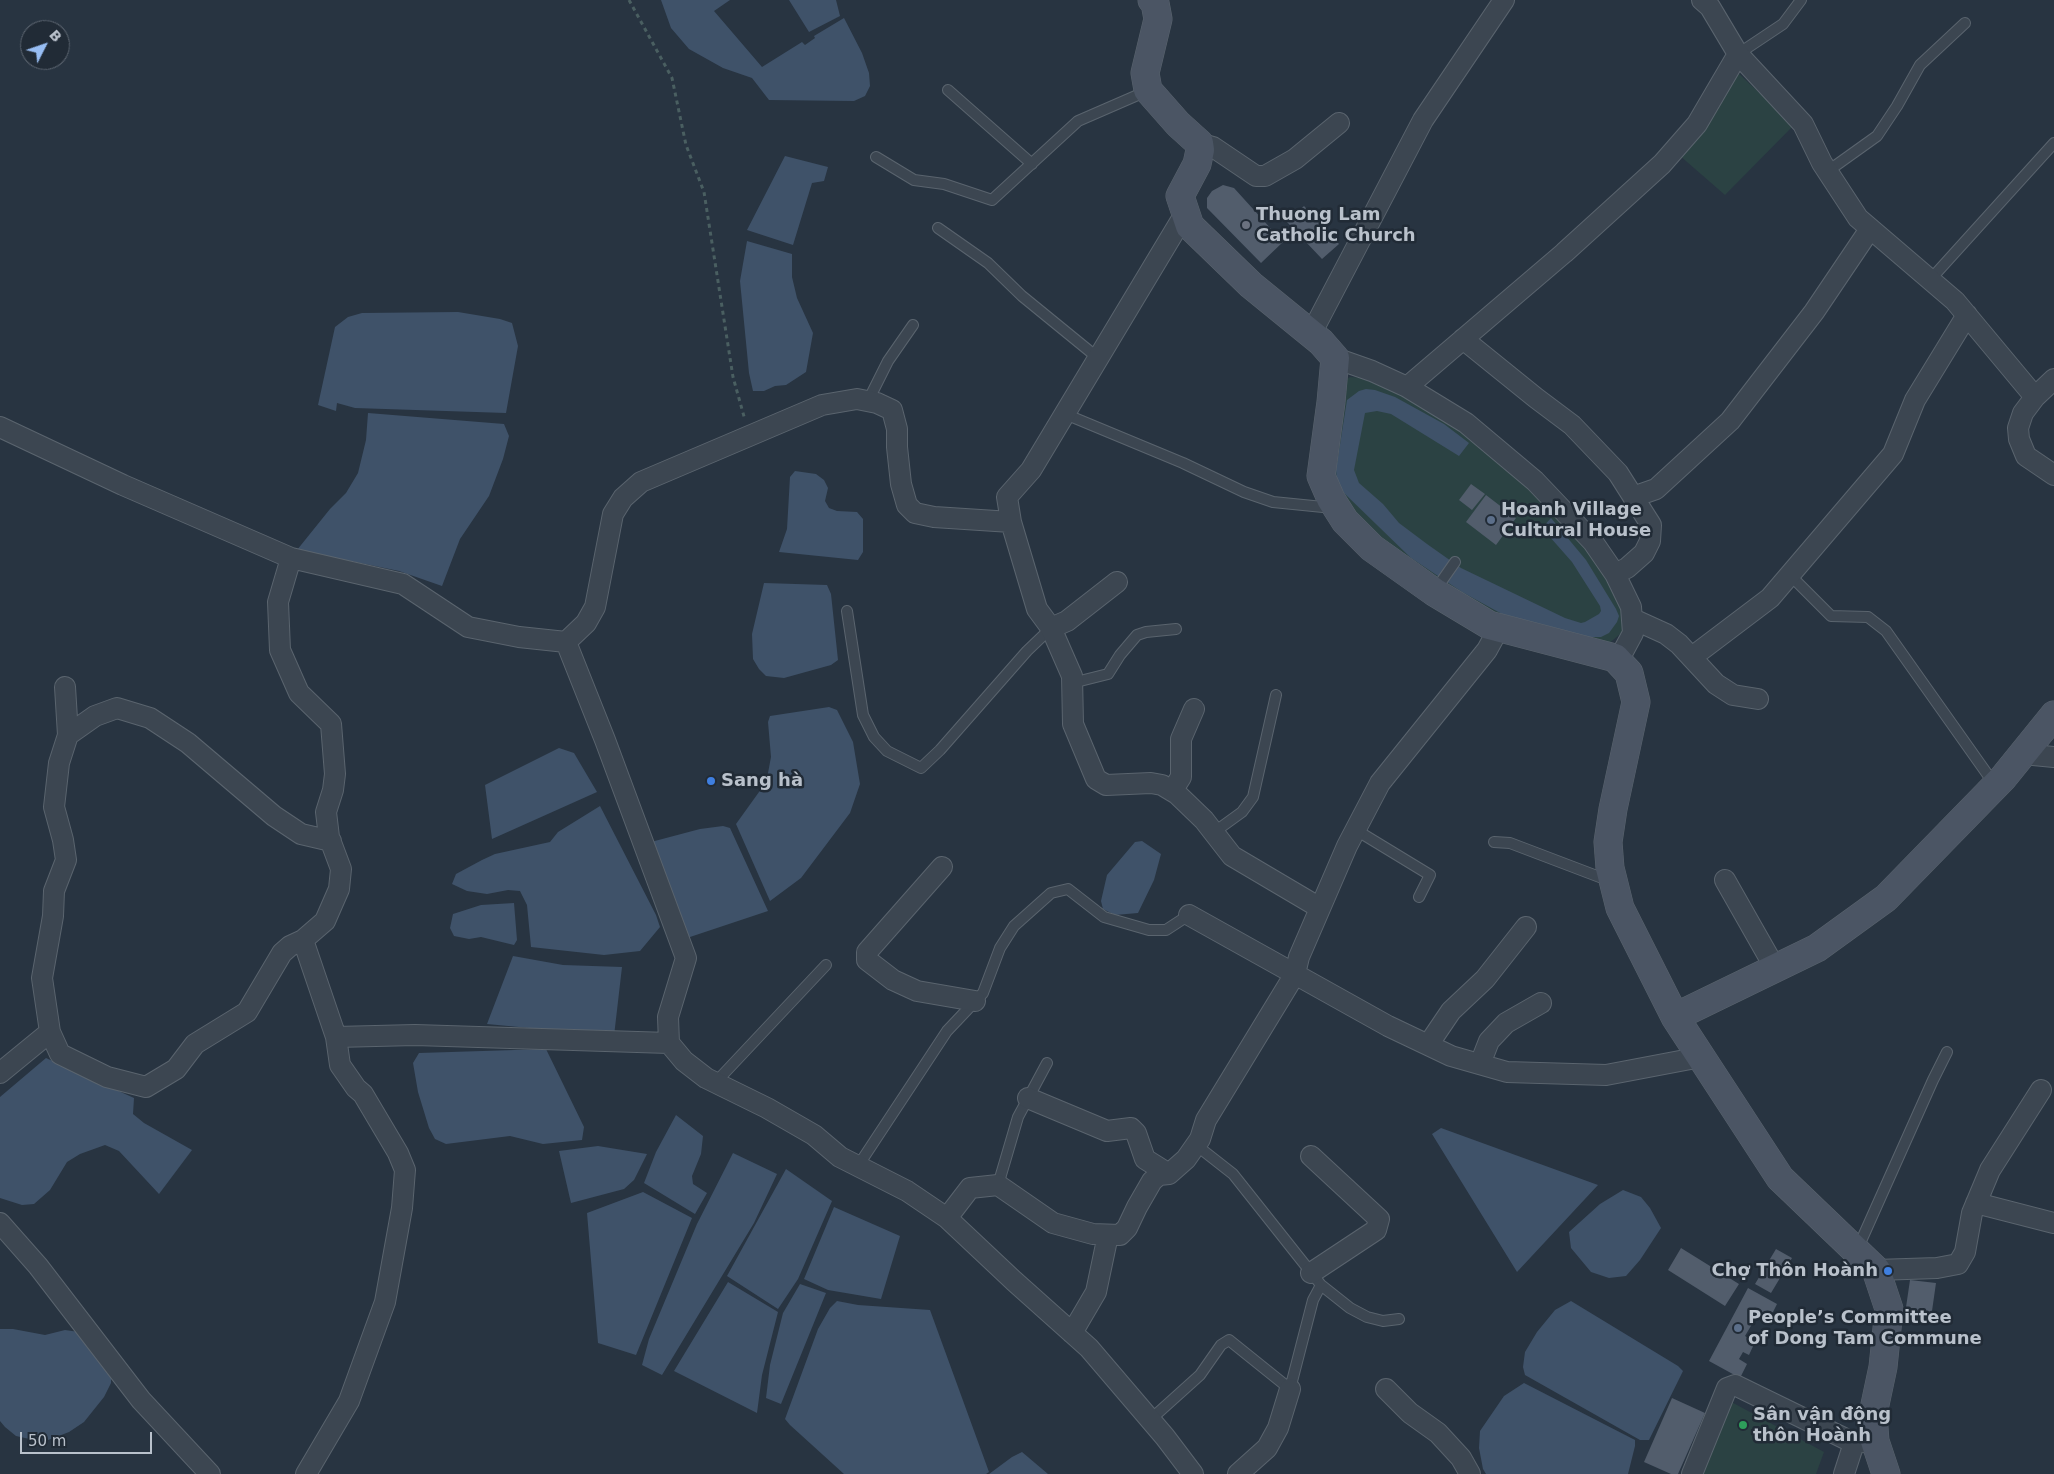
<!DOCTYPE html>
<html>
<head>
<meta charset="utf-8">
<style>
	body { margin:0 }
	#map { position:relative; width:2054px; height:1474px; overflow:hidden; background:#283441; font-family:"DejaVu Sans",sans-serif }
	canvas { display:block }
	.north { position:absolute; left:20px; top:20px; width:50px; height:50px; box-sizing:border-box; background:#212b36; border:1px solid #5e6772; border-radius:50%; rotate:49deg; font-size:14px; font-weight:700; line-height:20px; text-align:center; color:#b9c1cb }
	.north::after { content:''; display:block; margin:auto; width:18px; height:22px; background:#97bdf3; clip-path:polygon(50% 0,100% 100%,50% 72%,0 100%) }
	.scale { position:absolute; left:20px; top:1432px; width:132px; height:22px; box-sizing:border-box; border:2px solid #b9c1cb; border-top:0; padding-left:6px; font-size:15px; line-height:18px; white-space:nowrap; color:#b9c1cb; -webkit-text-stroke:4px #212b36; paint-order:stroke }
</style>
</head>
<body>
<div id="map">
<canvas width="2054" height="1474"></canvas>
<div class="north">B</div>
<div class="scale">50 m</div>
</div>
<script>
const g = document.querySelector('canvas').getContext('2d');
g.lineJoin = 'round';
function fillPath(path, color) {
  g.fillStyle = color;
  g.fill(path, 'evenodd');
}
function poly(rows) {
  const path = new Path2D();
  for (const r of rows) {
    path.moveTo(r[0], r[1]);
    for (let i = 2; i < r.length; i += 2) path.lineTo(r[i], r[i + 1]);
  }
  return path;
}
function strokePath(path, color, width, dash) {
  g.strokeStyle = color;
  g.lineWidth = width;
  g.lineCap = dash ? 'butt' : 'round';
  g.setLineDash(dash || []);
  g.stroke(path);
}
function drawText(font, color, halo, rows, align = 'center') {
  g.font = font + ' "DejaVu Sans",sans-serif';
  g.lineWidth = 5;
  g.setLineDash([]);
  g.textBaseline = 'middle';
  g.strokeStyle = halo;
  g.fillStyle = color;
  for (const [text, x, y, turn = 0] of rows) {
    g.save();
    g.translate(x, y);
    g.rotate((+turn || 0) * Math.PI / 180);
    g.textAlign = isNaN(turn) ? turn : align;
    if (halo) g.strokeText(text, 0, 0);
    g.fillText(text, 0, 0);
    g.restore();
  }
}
fillPath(poly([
	[1737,72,1794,125,1725,195,1679,155],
	[1350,377,1366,378,1407,393,1506,462,1587,550,1618,594,1624,611,1625,630,1607,645,1494,617,1418,570,1346,507,1332,471,1343,382],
	[1724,1398,1824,1452,1816,1474,1692,1474]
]), '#2b4243');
fillPath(poly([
	[661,0,730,0,714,11,762,67,802,42,805,45,815,38,814,36,844,18,862,53,869,73,870,86,865,96,854,101,769,100,752,78,723,68,689,49,671,28],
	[789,0,836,0,840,16,809,32],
	[785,156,828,167,824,181,812,183,793,245,747,230],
	[747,241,792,254,792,277,797,298,813,333,806,372,786,385,775,386,764,391,753,391,749,373,740,281],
	[458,312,500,319,512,323,518,346,506,413,355,408,337,403,336,411,318,405,335,327,348,317,362,313],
	[1366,389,1375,390,1395,397,1444,424,1469,443,1459,456,1391,414,1377,411,1365,413,1354,470,1359,483,1383,504,1399,523,1427,544,1461,568,1565,618,1581,623,1585,622,1599,614,1601,611,1600,606,1572,562,1542,528,1551,518,1586,560,1616,609,1619,616,1617,622,1609,633,1601,637,1585,637,1511,619,1462,592,1411,558,1344,493,1337,481,1336,470,1347,400,1359,391],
	[368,413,504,424,509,436,503,459,489,496,460,539,442,586,399,571,297,550,330,509,346,493,358,473,366,440],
	[795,471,816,474,824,480,828,488,825,501,829,508,837,511,857,512,863,519,863,552,858,560,779,552,787,529,790,477],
	[764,583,827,585,831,594,838,660,831,665,784,678,766,676,759,669,753,659,752,634],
	[829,707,837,710,853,742,860,784,850,813,801,878,770,901,736,824,759,792,768,773,771,757,768,722,770,716],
	[559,748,574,753,597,792,492,839,485,785],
	[600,806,656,915,660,927,640,951,604,955,531,947,527,905,520,891,508,890,487,894,467,891,452,884,456,874,482,860,495,854,550,842,558,832],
	[723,826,730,828,768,911,687,938,651,842,700,829],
	[1142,841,1161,854,1154,880,1138,913,1115,915,1103,909,1101,901,1107,875,1135,842],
	[514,903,517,940,514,945,481,937,469,939,454,936,450,928,453,914,481,905],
	[513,956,563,965,622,967,614,1036,487,1024],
	[546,1049,584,1127,582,1140,543,1144,510,1136,446,1144,435,1139,429,1128,418,1092,413,1063,419,1053],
	[46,1058,134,1098,133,1114,144,1123,192,1150,159,1194,119,1151,105,1145,80,1154,67,1162,50,1190,34,1204,22,1205,0,1198,0,1097],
	[676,1115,703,1136,701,1154,692,1176,693,1184,707,1193,695,1214,644,1183,656,1152],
	[1441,1128,1598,1185,1517,1272,1432,1134],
	[598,1146,647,1154,634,1180,624,1189,571,1203,559,1151],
	[733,1153,777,1174,754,1223,662,1375,642,1365,649,1339,697,1224],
	[786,1169,832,1201,798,1279,778,1309,727,1276],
	[1623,1190,1641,1197,1650,1208,1661,1228,1640,1260,1626,1276,1609,1278,1591,1272,1571,1248,1569,1232,1600,1204],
	[643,1192,692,1218,636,1355,598,1343,587,1213],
	[834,1207,900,1236,881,1299,828,1290,804,1279],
	[728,1282,778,1312,762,1375,757,1413,674,1371],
	[800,1284,826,1293,781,1404,766,1398,770,1365,783,1313],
	[837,1301,858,1305,930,1310,989,1472,986,1474,844,1474,790,1425,785,1419,818,1329,830,1308],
	[1571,1301,1678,1366,1683,1371,1649,1440,1640,1440,1525,1375,1523,1367,1525,1352,1537,1332,1555,1310],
	[0,1329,13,1329,45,1335,65,1330,79,1332,111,1374,111,1383,104,1397,84,1422,69,1432,43,1442,16,1436,5,1427,0,1421],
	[1524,1383,1635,1440,1635,1446,1628,1474,1486,1474,1483,1469,1479,1448,1480,1431,1504,1396],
	[1022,1452,1048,1474,989,1474,1012,1457]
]), '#3f5269');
fillPath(poly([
	[1223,185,1234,188,1283,242,1261,263,1207,208,1207,198,1212,191],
	[1304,206,1339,244,1322,259,1287,222],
	[1471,484,1485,494,1472,510,1459,500],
	[1486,495,1516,518,1496,545,1466,522],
	[1681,1248,1739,1284,1725,1306,1668,1270],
	[1776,1249,1792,1258,1771,1293,1755,1284],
	[1910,1280,1936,1283,1931,1318,1905,1314],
	[1748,1288,1777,1304,1769,1320,1758,1314,1745,1336,1755,1342,1749,1355,1743,1352,1739,1359,1747,1364,1740,1378,1709,1361],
	[1672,1398,1705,1413,1678,1474,1671,1474,1644,1462]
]), '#525d6c');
const lane = poly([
	[1738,54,1783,24,1801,0],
	[948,90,1032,164],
	[876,157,914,180,944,184,992,200,1078,121,1147,91],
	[1828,171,1877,136,1897,106,1920,65,1965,23],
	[938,228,988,263,1022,296,1098,358],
	[1930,280,2054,143],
	[868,401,888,361,913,325],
	[1065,414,1183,463,1244,492,1273,502,1333,508],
	[1790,575,1831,616,1868,617,1886,631,1995,785],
	[1434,592,1455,562],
	[847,611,863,715,874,737,887,751,921,768,940,750,1027,651,1051,628],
	[1072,683,1108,674,1120,655,1137,635,1146,632,1176,629],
	[1356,830,1430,875,1419,897],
	[1213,833,1242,812,1253,797,1276,695],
	[1494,842,1510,843,1610,881],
	[715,1083,826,965],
	[1196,1145,1233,1174,1321,1285,1350,1308,1367,1317,1383,1321,1399,1319],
	[858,1166,947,1031,983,993,1000,948,1014,926,1051,893,1068,889,1104,917,1149,930,1166,930,1189,915],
	[998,1185,1018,1117,1047,1063],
	[1857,1250,1933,1080,1947,1052],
	[1150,1420,1200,1375,1221,1345,1229,1340,1290,1389,1313,1300,1321,1285]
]);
const street = poly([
	[1702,0,1710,7,1738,54,1803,124,1822,163,1858,218,1955,301,2035,397],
	[1199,143,1213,147,1256,176,1265,176,1295,159,1339,123],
	[1186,212,1031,470,1007,497,1011,522,1037,609,1051,628,1072,676,1073,724,1096,779,1106,785,1151,783,1162,785,1177,794,1204,820,1232,856,1320,908],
	[1311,334,1423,120,1504,0],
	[1463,339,1536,398,1572,425,1618,473,1651,525,1650,541,1644,553,1627,568,1615,574],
	[1335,358,1372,371,1407,387,1466,423,1535,481,1593,542,1615,574,1631,607,1633,633,1618,661],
	[2054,379,2035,397,2023,413,2018,428,2019,439,2026,456,2054,475],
	[1407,387,1564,253,1662,164,1697,124,1738,54],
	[0,427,123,485,291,558,403,584,468,627,519,637,566,642,586,623,595,607,613,514,623,498,641,482,822,405,857,399,877,403,892,410,897,429,897,447,901,484,907,505,915,513,934,517,1011,522],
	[1633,497,1656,489,1730,421,1814,312,1870,229],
	[1633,619,1666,634,1679,644,1716,684,1733,695,1758,699],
	[1051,628,1067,621,1117,582],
	[566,642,605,740,686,958,668,1017,669,1043,684,1061,706,1078,767,1108,814,1135,840,1157,907,1191,947,1218,1014,1281,1089,1348,1165,1437,1193,1474],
	[1692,657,1770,598,1893,454,1915,400,1967,315],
	[65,687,68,735,59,763,54,807,63,840,66,860,54,891,53,916,42,978,50,1032,60,1054,107,1077,146,1087,176,1069,195,1044,247,1012,282,953,290,946,303,940,325,921,339,889,341,869,329,837,326,812,333,790,335,774,331,724,299,693,280,650,278,602,291,558],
	[68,735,95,716,117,708,150,718,188,743,274,816,301,834,331,841],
	[2023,754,2054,757],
	[1172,791,1181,777,1181,739,1194,709],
	[942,867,867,952,867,960,893,980,917,991,975,1001],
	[1725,880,1775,968],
	[1189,915,1388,1026,1451,1056,1507,1072,1606,1075,1701,1057],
	[303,940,336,1037,340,1065,356,1088,363,1094,398,1153,405,1170,402,1208,385,1302,349,1401,306,1474],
	[336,1037,415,1035,669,1043],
	[1428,1045,1451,1011,1485,979,1526,927],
	[1480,1064,1489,1041,1506,1023,1541,1003],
	[0,1073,50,1032],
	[1028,1098,1107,1131,1131,1128,1136,1133,1145,1159,1169,1174],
	[1976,1203,2054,1223],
	[947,1218,970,1188,998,1185,1053,1223,1093,1234,1120,1235,1127,1228,1137,1207,1152,1181,1159,1175,1169,1174,1186,1159,1200,1139,1206,1120,1295,974,1299,957,1347,846,1380,783,1487,650,1499,628],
	[0,1223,38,1266,141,1400,210,1474],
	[1876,1270,1937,1268,1958,1264,1965,1252,1972,1213,1990,1170,2041,1090],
	[1311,1273,1376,1230,1379,1219,1311,1156],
	[1072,1333,1096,1292,1108,1235],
	[1386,1389,1410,1413,1438,1433,1461,1458,1470,1474],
	[1238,1474,1267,1448,1278,1428,1290,1389],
	[1692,1474,1727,1388,1735,1385,1854,1443,1875,1441],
	[1844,1474,1854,1443]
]);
const secondary = poly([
	[1152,0,1155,3,1158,19,1145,73,1148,90,1178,124,1199,143,1200,150,1197,164,1180,196,1190,226,1251,285,1321,342,1335,358,1331,402,1321,476,1331,499,1345,521,1372,548,1434,592,1489,625,1615,658,1629,673,1636,702,1613,809,1608,842,1610,868,1620,908,1675,1017,1780,1178,1876,1270,1889,1309,1883,1367,1873,1414,1875,1441,1886,1474],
	[1675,1017,1817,948,1886,898,2003,778,2054,715]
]);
strokePath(lane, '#5a646e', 12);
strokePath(street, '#5a646e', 22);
strokePath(secondary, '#5a646e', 29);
strokePath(poly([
	[629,0,672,78,686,145,704,192,733,377,745,420]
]), '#4a5f61', 3, [4, 4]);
strokePath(lane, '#3c4651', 10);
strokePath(street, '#3c4651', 20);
strokePath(secondary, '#4b5564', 28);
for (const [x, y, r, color] of [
	[1246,225,5,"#6b7280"],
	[1491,520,5,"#5c6f8a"],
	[711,781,5,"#3f7fe0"],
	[1888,1271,5,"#3f7fe0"],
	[1738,1328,5,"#5c6f8a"],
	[1743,1425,5,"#2e9e5b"]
]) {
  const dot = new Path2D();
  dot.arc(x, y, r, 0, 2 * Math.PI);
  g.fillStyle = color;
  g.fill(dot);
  strokePath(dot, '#212b36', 2);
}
drawText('bold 18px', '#b9c1cb', '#212b36', [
	["Thuong Lam",1256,215],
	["Catholic Church",1256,236],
	["Hoanh Village",1501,510],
	["Cultural House",1501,531],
	["Sang hà",721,781],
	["Chợ Thôn Hoành",1878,1271,"right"],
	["People’s Committee",1748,1318],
	["of Dong Tam Commune",1748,1339],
	["Sân vận động",1753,1415],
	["thôn Hoành",1753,1436]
], 'left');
</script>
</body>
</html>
